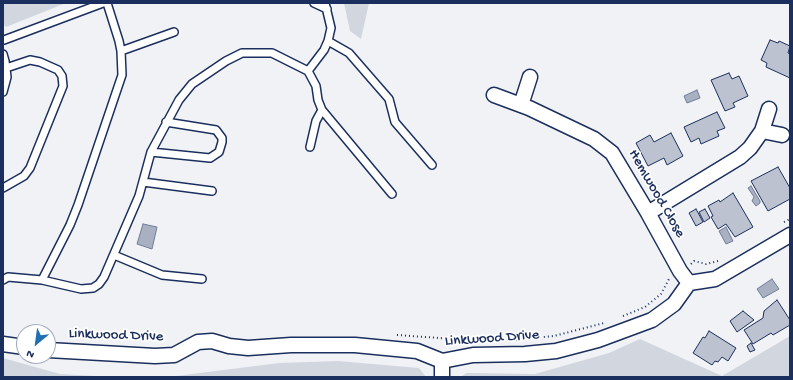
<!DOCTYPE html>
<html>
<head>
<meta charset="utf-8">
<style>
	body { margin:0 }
	#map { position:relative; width:793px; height:380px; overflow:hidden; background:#f1f2f5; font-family:"Gochi Hand",sans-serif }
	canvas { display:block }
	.frame { position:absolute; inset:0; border:4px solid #1b2f5e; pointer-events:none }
	.north { position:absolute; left:16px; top:324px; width:40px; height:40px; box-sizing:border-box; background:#fff; border:1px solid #a4acbf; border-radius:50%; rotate:209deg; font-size:11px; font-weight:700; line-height:16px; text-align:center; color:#1b2f5e }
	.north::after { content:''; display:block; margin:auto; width:14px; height:18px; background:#1f6fb2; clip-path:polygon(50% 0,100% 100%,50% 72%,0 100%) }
</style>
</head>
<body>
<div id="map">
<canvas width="793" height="380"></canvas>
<div class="frame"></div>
<div class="north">N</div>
</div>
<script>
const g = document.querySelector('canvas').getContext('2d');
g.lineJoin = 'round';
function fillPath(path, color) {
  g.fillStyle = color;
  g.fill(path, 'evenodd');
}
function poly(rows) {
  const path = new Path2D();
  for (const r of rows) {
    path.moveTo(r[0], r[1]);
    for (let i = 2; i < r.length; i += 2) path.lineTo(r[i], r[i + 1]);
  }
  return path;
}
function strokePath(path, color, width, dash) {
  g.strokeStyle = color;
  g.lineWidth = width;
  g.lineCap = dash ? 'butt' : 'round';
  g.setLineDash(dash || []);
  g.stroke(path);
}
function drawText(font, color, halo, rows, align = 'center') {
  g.font = font + ' "Gochi Hand",sans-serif';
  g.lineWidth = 3.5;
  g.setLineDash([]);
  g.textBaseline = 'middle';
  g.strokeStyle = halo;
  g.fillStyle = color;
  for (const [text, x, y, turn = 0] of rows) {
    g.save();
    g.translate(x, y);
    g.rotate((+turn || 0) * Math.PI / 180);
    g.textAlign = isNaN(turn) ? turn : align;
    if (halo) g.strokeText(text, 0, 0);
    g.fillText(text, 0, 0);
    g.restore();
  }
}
fillPath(poly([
	[3,3,66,3,6,27,3,24],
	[344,3,369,3,361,39,350,31],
	[790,336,790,377,460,377,467,373,535,374,609,353,640,339,722,376],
	[3,358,60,374,114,377,3,377],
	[338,361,419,368,426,377,168,377,279,363]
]), '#d2d6df');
const water = poly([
	[697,90,700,98,687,103,684,96,697,90],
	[751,186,760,201,760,203,756,206,752,201,754,197,748,188,751,186],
	[143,224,157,227,152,249,137,244,143,224],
	[726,227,733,241,726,244,719,231,726,227],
	[772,279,779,289,763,298,757,289,772,279]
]);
fillPath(water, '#a8b0c2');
strokePath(water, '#707c9a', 1);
const building = poly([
	[770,40,778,43,779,41,790,46,788,53,790,54,790,78,766,67,767,63,761,60,770,40],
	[729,73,732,79,739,76,748,96,733,103,735,107,725,111,711,80,729,73],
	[717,112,725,128,717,131,719,136,701,144,699,138,691,142,684,127,717,112],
	[671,133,683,156,667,165,664,158,648,166,636,143,650,135,654,142,671,133],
	[778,167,790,188,790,199,768,211,751,181,778,167],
	[733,193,753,227,735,237,726,224,718,229,711,217,713,216,708,206,719,200,720,202,733,193],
	[696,209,703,222,696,226,689,213,696,209],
	[705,209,710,218,704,222,699,212,705,209],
	[777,300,790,320,790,325,773,335,771,333,753,344,744,330,763,318,764,311,777,300],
	[743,311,754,320,737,332,730,321,743,311],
	[709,331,736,348,728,361,722,357,718,362,715,361,712,365,693,353,703,337,705,338,709,331],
	[751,343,755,350,750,352,747,346,751,343]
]);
fillPath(building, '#bcc2d0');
strokePath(building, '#1b2f5e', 1);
const lane = poly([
	[314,3,327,9],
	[4,40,103,3],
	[328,41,349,53,389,99,395,122,432,165],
	[121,51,174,32],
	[3,54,5,61,7,77,3,92],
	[308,71,324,50,328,41,331,28,325,3],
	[310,147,316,121,322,110],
	[151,152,210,158,219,152,222,142,222,138,216,130,166,122],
	[143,182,212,191],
	[3,188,24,176,30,168,63,86,62,76,58,70,40,62,30,60,6,68],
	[114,255,162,275,202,279],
	[3,280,8,277,42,280,81,289,93,288,99,284,104,277,139,196,151,152,179,100,192,84,226,61,242,53,272,53,308,71,316,86,318,100,322,110,392,194],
	[42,280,70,225,78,205,122,75,121,51,119,41,107,3]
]);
const street = poly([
	[494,95,529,108,594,139,612,153,648,213,680,271,689,283],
	[521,105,530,77],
	[769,109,762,131,782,135],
	[648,213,740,157,750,148,762,131],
	[3,344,24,347],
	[48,350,155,356,174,355,198,342,212,341,229,346,248,348,291,345,355,345,417,351,442,361,473,355,525,354,556,351,598,340,652,320,674,304,689,283,715,279,790,235],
	[442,377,442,361]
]);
strokePath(lane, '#1b2f5e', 10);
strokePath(street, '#1b2f5e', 17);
strokePath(poly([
	[784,222,790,219],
	[691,264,694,261,706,264,718,261],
	[623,316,645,307,661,294,669,279],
	[397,335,482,341],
	[512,340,554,336,604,323]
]), '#1b2f5e', 2, [1, 3]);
strokePath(lane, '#fff', 7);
strokePath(street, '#fff', 14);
drawText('15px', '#1b2f5e', '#fff', [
	["Hemwood Close",656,194,60],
	["Linkwood Drive",116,336,2],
	["Linkwood Drive",492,339,-4]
]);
</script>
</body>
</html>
